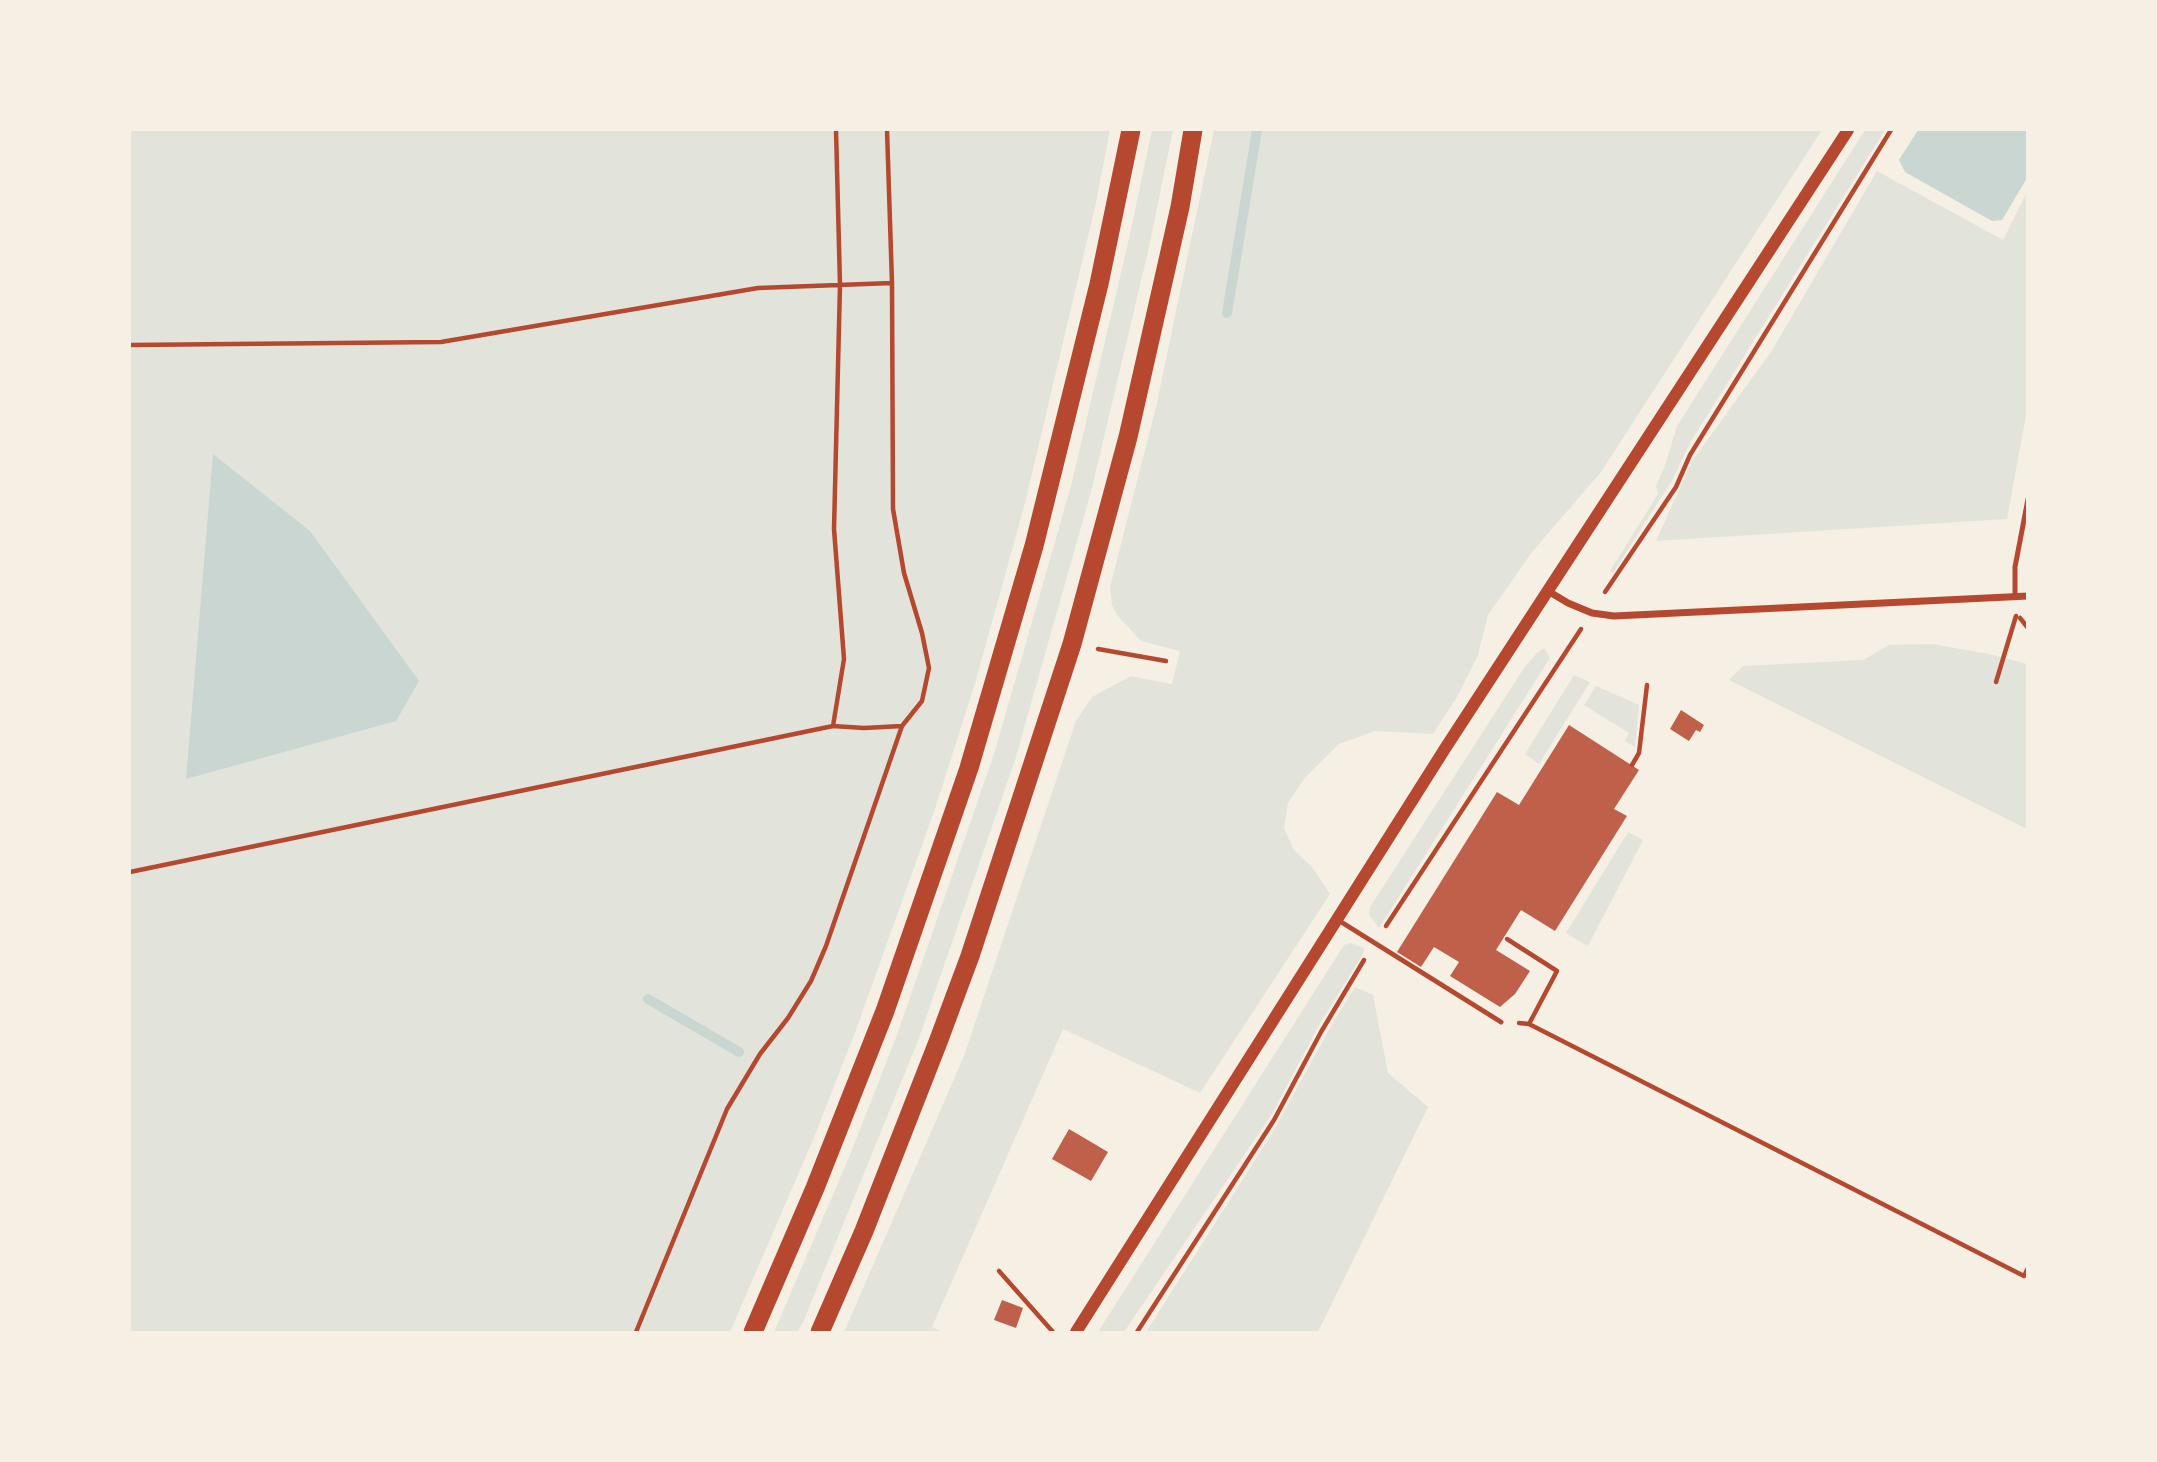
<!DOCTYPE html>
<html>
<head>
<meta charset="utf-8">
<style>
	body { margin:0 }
	#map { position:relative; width:2157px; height:1462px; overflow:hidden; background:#f6efe4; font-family:Lato,sans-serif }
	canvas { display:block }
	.frame { position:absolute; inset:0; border:131px solid #f6efe4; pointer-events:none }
</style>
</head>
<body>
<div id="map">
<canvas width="2157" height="1462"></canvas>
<div class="frame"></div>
</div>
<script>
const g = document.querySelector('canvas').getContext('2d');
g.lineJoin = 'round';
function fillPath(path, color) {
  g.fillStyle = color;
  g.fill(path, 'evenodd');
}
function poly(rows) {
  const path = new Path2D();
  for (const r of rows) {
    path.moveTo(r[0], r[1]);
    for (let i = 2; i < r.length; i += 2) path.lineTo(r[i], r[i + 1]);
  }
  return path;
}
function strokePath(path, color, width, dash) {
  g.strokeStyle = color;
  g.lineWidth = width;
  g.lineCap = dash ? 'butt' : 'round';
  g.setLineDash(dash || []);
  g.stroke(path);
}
fillPath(poly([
	[130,130,1110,130,1095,207,1025,503,976,680,935,809,856,1030,813,1140,730,1332,130,1332],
	[1152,130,1173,130,1149,247,1091,492,1015,760,918,1041,804,1320,798,1332,774,1332,850,1155,897,1035,994,754,1071,486,1128,243],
	[1214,130,1822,130,1601,472,1532,552,1488,615,1478,655,1457,697,1433,734,1375,731,1339,744,1304,779,1288,803,1284,828,1294,850,1312,867,1330,894,1200,1093,1063,1029,932,1327,943,1332,844,1332,964,1056,1076,721,1092,697,1131,676,1172,684,1180,651,1141,641,1117,615,1112,605,1110,587,1156,407],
	[1865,130,1885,130,1690,443,1673,479,1613,573,1610,571,1658,494,1656,486,1664,468,1677,426],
	[1877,171,2003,240,2027,192,2027,410,2007,519,1656,541,1692,461,1771,352],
	[1932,644,1989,654,2027,664,2027,829,1729,680,1743,666,1863,660,1889,645],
	[1544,648,1550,658,1379,928,1369,915,1370,907,1524,668,1536,654],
	[1574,675,1590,682,1539,764,1525,754],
	[1596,686,1639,705,1635,747,1625,741,1629,733,1584,705],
	[1628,832,1643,840,1588,946,1566,933],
	[1351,943,1364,948,1363,954,1318,1027,1272,1114,1124,1332,1098,1332,1344,945],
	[1355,987,1373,995,1388,1073,1428,1107,1318,1332,1146,1332,1274,1130,1331,1026]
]), '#e2e4dc');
fillPath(poly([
	[1918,130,2027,130,2027,178,2002,220,1992,221,1905,172,1899,160],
	[213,454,310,531,419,681,396,721,186,779]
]), '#c9d6d2');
strokePath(poly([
	[1227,313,1257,130],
	[648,999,739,1052]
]), '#c9d6d2', 10);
fillPath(poly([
	[1681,710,1704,725,1700,732,1696,730,1689,741,1670,729],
	[1569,725,1639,770,1614,809,1627,816,1555,931,1521,910,1496,950,1530,971,1515,994,1500,1007,1450,976,1459,962,1434,947,1421,967,1397,952,1497,792,1519,805],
	[1069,1129,1108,1152,1091,1181,1052,1159],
	[1002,1300,1023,1308,1016,1328,994,1320]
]), '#bf614a');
strokePath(poly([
	[130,345,441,342,758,288,892,283],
	[1605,592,1676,487,1690,455,1891,130],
	[2020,618,2028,628],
	[1098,649,1166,661],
	[1996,682,2016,616],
	[833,726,844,659,834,529,840,285,836,130],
	[1632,765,1639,753,1647,685],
	[130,872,833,726,864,728,902,726],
	[1386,926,1581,629],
	[1507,939,1557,971,1529,1024],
	[1519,1023,1529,1024,2024,1276,2028,1268],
	[999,1271,1053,1332],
	[636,1332,727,1109,760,1054,788,1018,811,981,826,946,902,726,922,701,929,668,922,633,904,573,893,509,892,283,887,130],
	[1137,1332,1274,1120,1321,1032,1364,960]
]), '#b5482f', 4.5);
strokePath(poly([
	[2015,596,2015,567,2028,499],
	[1338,920,1501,1022]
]), '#b5482f', 5);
strokePath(poly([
	[1548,591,1568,603,1592,613,1614,616,2028,596]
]), '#b5482f', 7);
strokePath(poly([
	[1076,1332,1446,747,1848,130]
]), '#b5482f', 12);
strokePath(poly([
	[753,1332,815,1188,885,1011,969,768,1034,546,1099,284,1131,130],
	[820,1332,864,1231,938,1042,970,956,1072,644,1128,437,1180,207,1193,130]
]), '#b5482f', 19);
</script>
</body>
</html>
